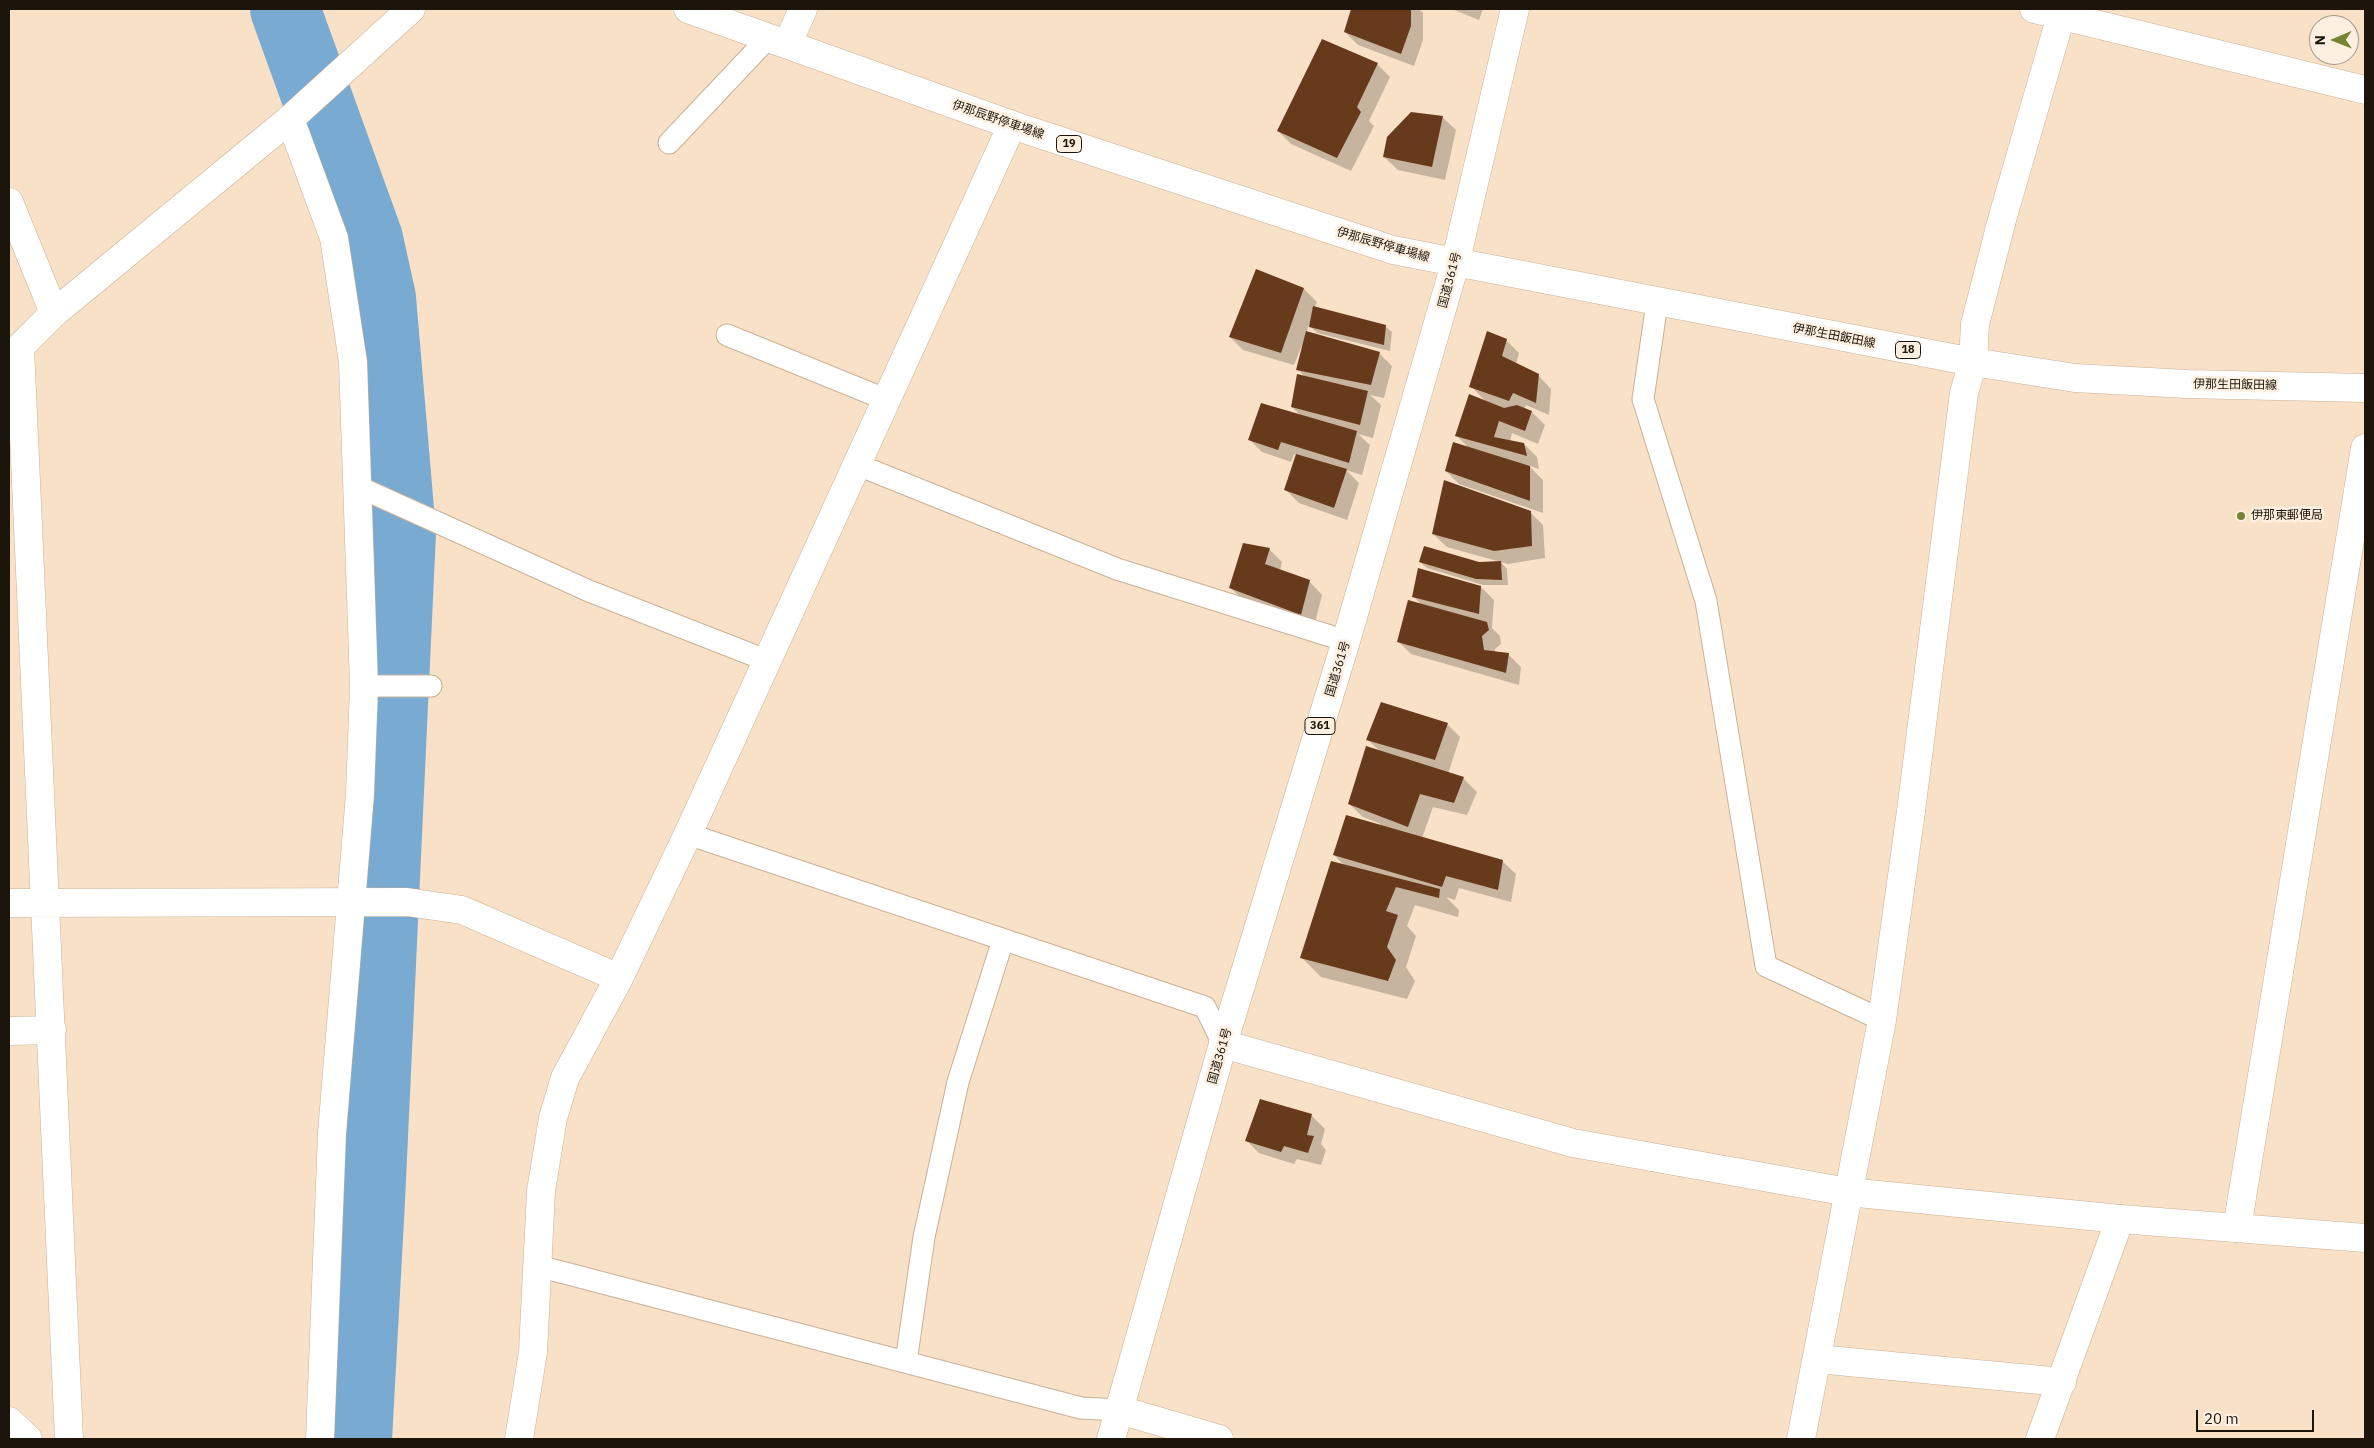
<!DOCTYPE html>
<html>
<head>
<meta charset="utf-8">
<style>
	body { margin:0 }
	#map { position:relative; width:2374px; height:1448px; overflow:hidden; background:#f8e1c6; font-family:"IBM Plex Sans",sans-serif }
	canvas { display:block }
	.frame { position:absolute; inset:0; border:10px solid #1c150b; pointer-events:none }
	.north { position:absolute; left:2309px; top:15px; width:50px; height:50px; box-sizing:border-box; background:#fef0e0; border:1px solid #a4988b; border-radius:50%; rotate:269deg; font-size:14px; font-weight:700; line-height:20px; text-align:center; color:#1c150b }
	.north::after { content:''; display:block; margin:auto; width:18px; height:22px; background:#768533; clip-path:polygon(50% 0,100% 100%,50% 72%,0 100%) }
	.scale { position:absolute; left:2196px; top:1410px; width:118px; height:22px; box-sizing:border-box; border:2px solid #1c150b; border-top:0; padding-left:6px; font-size:15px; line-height:18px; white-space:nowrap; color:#1c150b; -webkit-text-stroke:4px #fef0e0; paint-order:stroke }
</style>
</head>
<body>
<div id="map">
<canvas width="2374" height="1448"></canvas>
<div class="frame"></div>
<div class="north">N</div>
<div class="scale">20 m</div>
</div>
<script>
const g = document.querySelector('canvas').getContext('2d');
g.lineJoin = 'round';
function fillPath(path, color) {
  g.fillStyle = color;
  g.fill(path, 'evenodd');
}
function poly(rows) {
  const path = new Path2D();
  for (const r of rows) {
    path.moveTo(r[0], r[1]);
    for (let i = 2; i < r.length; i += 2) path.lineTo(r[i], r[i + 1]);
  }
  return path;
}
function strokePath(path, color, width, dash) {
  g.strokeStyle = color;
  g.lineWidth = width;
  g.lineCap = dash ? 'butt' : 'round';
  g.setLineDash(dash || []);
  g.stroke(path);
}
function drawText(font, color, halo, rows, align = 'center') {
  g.font = font + ' "IBM Plex Sans","Noto Sans JP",sans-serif';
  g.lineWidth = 5;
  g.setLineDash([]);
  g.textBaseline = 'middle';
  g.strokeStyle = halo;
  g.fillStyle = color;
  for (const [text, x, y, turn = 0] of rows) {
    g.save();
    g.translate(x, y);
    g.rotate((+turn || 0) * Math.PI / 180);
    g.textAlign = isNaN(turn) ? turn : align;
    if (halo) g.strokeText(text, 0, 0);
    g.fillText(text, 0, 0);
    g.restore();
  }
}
fillPath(poly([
	[1352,9,1419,9,1423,13,1423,40,1414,66,1358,45,1345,32],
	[1452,9,1483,9,1479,20],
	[1377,64,1390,77,1369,121,1374,126,1351,171,1291,144,1278,131],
	[1442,117,1456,130,1445,180,1398,170,1384,157],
	[1257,270,1304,289,1317,302,1315,307,1385,326,1392,332,1390,351,1317,333,1309,325,1306,333,1379,353,1392,366,1384,398,1370,395,1381,405,1373,438,1358,434,1370,445,1362,475,1346,470,1359,483,1347,520,1299,503,1286,490,1297,455,1294,454,1291,462,1262,452,1249,439,1301,416,1292,407,1305,377,1297,369,1303,346,1302,345,1294,365,1243,350,1230,337],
	[1506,340,1519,353,1516,364,1538,375,1551,389,1549,415,1526,405,1524,409,1532,412,1545,425,1538,444,1512,433,1510,441,1524,444,1537,457,1539,469,1528,465,1543,480,1543,513,1459,484,1446,471,1469,448,1457,436,1487,403,1471,386],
	[1530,512,1543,525,1545,558,1508,564,1447,547,1433,534],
	[1269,549,1282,562,1280,570,1309,581,1322,595,1314,627,1243,600,1230,587],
	[1420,562,1501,562,1507,569,1508,585,1483,585,1427,568],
	[1481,587,1494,600,1492,628,1500,636,1501,644,1495,649,1495,652,1508,654,1521,667,1519,685,1411,654,1398,641,1423,606,1414,597],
	[1447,724,1460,737,1448,774,1464,779,1477,792,1467,815,1433,807,1422,838,1502,861,1516,874,1511,902,1459,888,1455,900,1446,897,1459,910,1458,917,1415,905,1407,926,1416,936,1406,967,1415,981,1407,999,1321,977,1302,958,1345,866,1334,855,1381,824,1363,817,1349,804,1381,752,1368,740],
	[1261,1100,1312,1116,1325,1129,1321,1144,1326,1150,1321,1165,1297,1159,1294,1164,1259,1153,1246,1140]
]), '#0003');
strokePath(poly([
	[285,9,368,239,381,298,401,533,370,1201,357,1439]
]), '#79abd2', 70);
fillPath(poly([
	[1351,9,1411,9,1411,26,1401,54,1344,32],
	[1322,39,1378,63,1357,107,1361,112,1337,158,1277,131],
	[1411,112,1443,116,1432,167,1383,157,1387,137],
	[1256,269,1304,288,1281,353,1229,337],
	[1313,306,1386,325,1384,345,1309,327],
	[1306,331,1380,352,1371,385,1296,370],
	[1487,331,1507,339,1502,356,1539,374,1536,403,1513,393,1509,401,1469,387],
	[1297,374,1368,391,1360,425,1291,407],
	[1469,394,1504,408,1517,405,1532,411,1525,431,1499,421,1494,437,1524,443,1527,456,1455,436],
	[1261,403,1357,431,1349,463,1281,442,1278,450,1248,440],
	[1453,442,1530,466,1530,501,1445,471],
	[1296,454,1347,469,1334,508,1284,490],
	[1444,480,1531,511,1532,546,1494,551,1432,534],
	[1243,543,1270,548,1265,564,1310,580,1301,615,1229,588],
	[1424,546,1479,562,1501,561,1502,580,1476,579,1419,562],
	[1418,568,1481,586,1479,614,1412,597],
	[1408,600,1487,622,1489,630,1482,636,1484,650,1509,653,1506,673,1397,642],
	[1381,702,1448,723,1435,760,1366,740],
	[1366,746,1464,777,1454,803,1420,794,1408,827,1348,804],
	[1346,815,1503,860,1498,890,1446,876,1442,887,1333,855],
	[1331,861,1440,889,1439,898,1396,887,1386,911,1398,915,1387,947,1396,960,1388,981,1300,958],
	[1260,1099,1312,1114,1307,1135,1314,1136,1308,1153,1284,1146,1281,1152,1245,1141]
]), '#683a1c');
const lane = poly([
	[669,143,769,37],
	[1657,303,1643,399,1706,601,1766,966,1882,1020],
	[727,335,887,400],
	[858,465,1117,569,1346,641],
	[359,487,589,591,768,661],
	[364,686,431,686],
	[688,834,1205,1007,1223,1044],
	[538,1266,1081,1408,1120,1410],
	[906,1362,924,1237,958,1082,1003,940]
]);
const street = poly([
	[2034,9,2365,90],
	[788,43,803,9],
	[290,119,334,238,353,362,364,686,360,794,332,1133,320,1439],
	[9,202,54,313],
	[20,348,69,1439],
	[9,903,407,902,462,910,619,978],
	[9,1031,52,1030],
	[2237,1228,2365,448],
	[1817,1359,2062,1382],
	[1120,1410,1219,1439],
	[9,1421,28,1439],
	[519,1439,533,1352,541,1191,553,1118,565,1078,619,978,688,834,1012,125],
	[1801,1439,1882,1020,1911,811,1964,393,1973,362,1975,324,2003,216,2063,9],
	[2040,1439,2120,1219]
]);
const secondary = poly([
	[9,358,54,313,290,119,411,9],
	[1223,1044,1573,1143,1848,1192,2120,1219,2365,1238]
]);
const primary = poly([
	[688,9,1012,125,1393,250,1973,362,2075,378,2187,384,2365,388]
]);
const highway = poly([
	[1111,1439,1223,1044,1346,641,1455,264,1515,9]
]);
strokePath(lane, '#c8b298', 23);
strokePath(street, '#c8b298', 29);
strokePath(secondary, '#c8b298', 29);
strokePath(primary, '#c8b298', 29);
strokePath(highway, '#c8b298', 29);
strokePath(lane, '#fff', 21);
strokePath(street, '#fff', 28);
strokePath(secondary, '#fff', 28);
strokePath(primary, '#fff', 28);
strokePath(highway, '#fff', 28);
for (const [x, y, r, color] of [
	[2241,516,5,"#768533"]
]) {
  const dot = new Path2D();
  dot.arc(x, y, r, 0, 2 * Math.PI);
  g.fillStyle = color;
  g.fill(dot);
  strokePath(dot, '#fef0e0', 2);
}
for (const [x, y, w] of [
	[1069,144,25],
	[1908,350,25],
	[1320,726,30]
]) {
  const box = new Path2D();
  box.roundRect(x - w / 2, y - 8.5, w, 17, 4);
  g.fillStyle = '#fef0e0';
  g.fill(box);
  strokePath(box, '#1c150b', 1);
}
drawText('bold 11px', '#1c150b', null, [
	["19",1069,144],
	["18",1908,350],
	["361",1320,726]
]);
drawText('12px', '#1c150b', '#fef0e0', [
	["伊那辰野停車場線",998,120,19],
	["伊那辰野停車場線",1383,245,16],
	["国道361号",1450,280,-75],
	["伊那生田飯田線",1834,336,11],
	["伊那生田飯田線",2235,385,1],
	["国道361号",1338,669,-73],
	["国道361号",1220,1056,-74]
]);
drawText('12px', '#1c150b', '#fef0e0', [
	["伊那東郵便局",2251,516]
], 'left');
</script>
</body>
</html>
